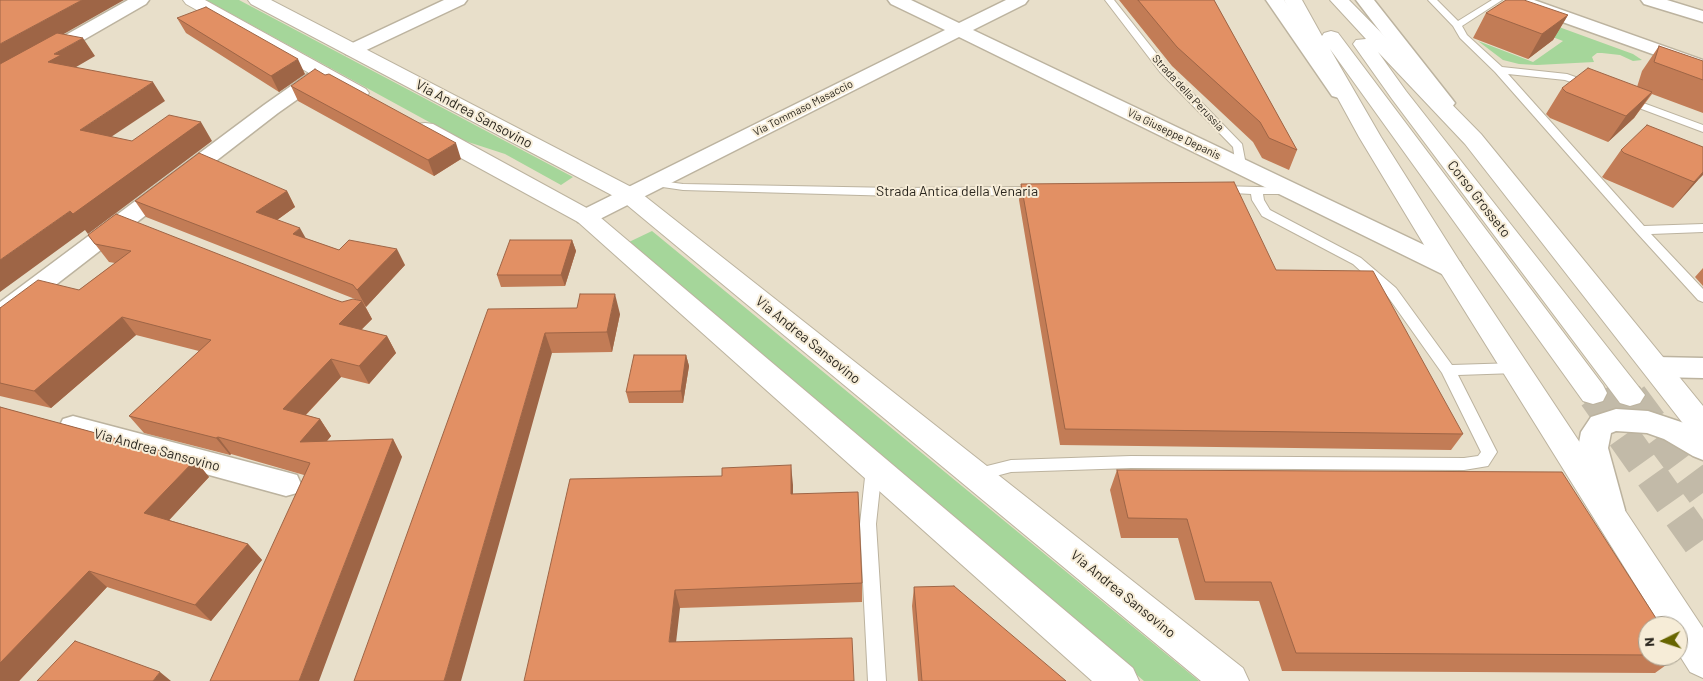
<!DOCTYPE html>
<html>
<head>
<meta charset="utf-8">
<style>
	body { margin:0 }
	#map { position:relative; width:1703px; height:681px; overflow:hidden; background:#e8dfca; font-family:Barlow,sans-serif }
	canvas { display:block }
	.north { position:absolute; left:1638px; top:616px; width:50px; height:50px; box-sizing:border-box; background:#f6ecd7; border:1px solid #a49d8d; border-radius:50%; rotate:266deg; font-size:14px; font-weight:700; line-height:20px; text-align:center; color:#2a261e }
	.north::after { content:''; display:block; margin:auto; width:18px; height:22px; background:#676500; clip-path:polygon(50% 0,100% 100%,50% 72%,0 100%) }
</style>
</head>
<body>
<div id="map">
<canvas width="1703" height="681"></canvas>
<div class="north">N</div>
</div>
<script>
const g = document.querySelector('canvas').getContext('2d');
g.lineJoin = 'round';
function fillPath(path, color) {
  g.fillStyle = color;
  g.fill(path, 'evenodd');
}
function poly(rows) {
  const path = new Path2D();
  for (const r of rows) {
    path.moveTo(r[0], r[1]);
    for (let i = 2; i < r.length; i += 2) path.lineTo(r[i], r[i + 1]);
  }
  return path;
}
function strokePath(path, color, width, dash) {
  g.strokeStyle = color;
  g.lineWidth = width;
  g.lineCap = dash ? 'butt' : 'round';
  g.setLineDash(dash || []);
  g.stroke(path);
}
function drawText(font, color, halo, rows, align = 'center') {
  g.font = font + ' Barlow,sans-serif';
  g.lineWidth = 4;
  g.setLineDash([]);
  g.textBaseline = 'middle';
  g.strokeStyle = halo;
  g.fillStyle = color;
  for (const [text, x, y, turn = 0] of rows) {
    g.save();
    g.translate(x, y);
    g.rotate((+turn || 0) * Math.PI / 180);
    g.textAlign = isNaN(turn) ? turn : align;
    if (halo) g.strokeText(text, 0, 0);
    g.fillText(text, 0, 0);
    g.restore();
  }
}
fillPath(poly([
	[206,0,239,0,573,177,561,185,505,154,462,140],
	[1515,11,1633,54,1642,60,1633,61,1620,55,1602,53,1597,53,1592,57,1594,62,1537,65,1519,64,1503,60,1478,41,1533,62,1563,41,1503,18],
	[652,231,1199,681,1144,681,629,242]
]), '#a5d69a');
strokePath(poly([
	[1593,393,1596,397],
	[1630,395,1632,397]
]), '#c2baa8', 26, [26, 13]);
strokePath(poly([
	[1595,396,1703,548],
	[1631,396,1703,493]
]), '#c2baa8', 33, [33, 16]);
const lane = poly([
	[1105,0,1114,0,1168,68,1242,144,1246,165,1244,167,1236,167,1233,147,1160,72,1105,0],
	[1428,0,1437,0,1458,21,1492,0,1502,0,1462,26,1467,35,1502,67,1567,74,1595,84,1596,86,1591,89,1565,80,1508,74,1644,226,1703,224,1703,232,1651,234,1703,289,1703,302,1698,300,1637,233,1495,72,1460,38,1453,26,1428,0],
	[1627,97,1703,125,1703,132,1623,102,1622,100,1623,98,1627,97],
	[653,180,683,184,896,188,1037,187,1043,191,1037,195,896,196,683,190,649,185,647,183,649,181,653,180],
	[1221,186,1293,188,1295,190,1289,194,1263,194,1264,200,1270,210,1361,258,1396,288,1452,365,1516,363,1521,364,1523,368,1521,372,1516,373,1458,375,1497,452,1488,466,1464,470,1131,468,1011,472,977,481,971,480,969,475,971,470,1011,460,1131,456,1464,458,1478,456,1481,452,1442,373,1386,294,1353,264,1262,216,1252,200,1251,194,1217,192,1215,190,1217,188,1221,186],
	[874,462,880,464,882,468,876,524,886,681,868,681,860,524,866,468,868,464,874,462]
]);
const street = poly([
	[128,0,149,0,146,4,7,84,0,86,0,72,128,0],
	[444,0,467,0,464,4,358,54,352,56,346,54,343,50,346,46,444,0],
	[888,0,911,0,959,23,1006,0,1028,0,1025,4,973,30,1460,262,1463,268,1460,274,1451,276,1442,274,959,37,594,222,586,224,578,222,575,217,578,212,945,30,891,4,888,0],
	[1266,0,1284,0,1349,92,1346,96,1339,98,1332,96,1266,0],
	[1356,0,1374,0,1452,99,1455,103,1452,107,1445,109,1438,107,1356,0],
	[1509,0,1534,0,1703,60,1703,72,1512,4,1509,0],
	[1641,0,1667,0,1703,11,1703,22,1644,4,1641,0],
	[322,67,329,69,331,73,329,77,278,113,9,321,0,324,0,302,264,105,315,69,322,67],
	[1656,357,1703,358,1703,378,1656,377,1646,374,1643,367,1646,360,1656,357],
	[1616,409,1648,411,1684,423,1703,434,1703,460,1693,456,1664,439,1647,433,1616,431,1611,433,1608,448,1625,510,1621,519,1610,523,1599,519,1595,510,1578,448,1581,432,1591,417,1616,409],
	[73,416,286,472,297,475,301,484,297,493,286,496,63,435,59,427,63,419,73,416]
]);
const secondary = poly([
	[183,0,205,0,366,89,369,93,366,97,359,99,352,97,186,4,183,0],
	[248,0,271,0,637,190,1243,668,1249,681,1201,681,621,200,251,4,248,0],
	[1284,0,1302,0,1322,36,1324,33,1331,31,1338,33,1603,385,1607,393,1603,401,1593,404,1583,401,1330,49,1381,137,1460,262,1703,628,1703,678,1690,672,1678,653,1678,626,1661,626,1438,268,1359,137,1284,0],
	[1330,0,1349,0,1481,134,1703,406,1703,439,1692,435,1465,144,1378,52,1406,91,1645,395,1640,403,1630,406,1620,403,1392,99,1353,44,1356,40,1366,39,1330,0],
	[425,123,433,124,594,212,1133,668,1139,681,1092,681,578,222,417,134,414,129,417,124,425,123]
]);
strokePath(lane, '#bcb39f', 2);
strokePath(street, '#bcb39f', 3);
strokePath(secondary, '#bcb39f', 2);
fillPath(lane, '#fff');
fillPath(street, '#fff');
fillPath(secondary, '#fff');
fillPath(poly([
	[1119,0,1214,0,1297,150,1289,170,1262,158,1253,142,1172,66],
	[1486,13,1568,15,1553,40,1528,59,1473,38],
	[177,18,305,74,279,92,186,33],
	[1659,46,1703,61,1703,113,1652,94,1634,118,1608,142,1550,118,1546,114,1562,88,1637,87,1642,71],
	[291,86,461,159,434,176,298,101],
	[1621,150,1698,180,1673,208,1605,179,1602,177],
	[1021,184,1276,270,1463,434,1451,450,1060,445,1019,200],
	[287,191,295,207,277,220,305,238,339,250,405,265,366,307,364,304,372,319,361,330,387,336,396,353,369,384,341,377,306,415,320,419,331,436,327,441,393,439,402,457,304,475,231,454,230,455,144,433,129,416,199,351,136,335,51,408,0,396,0,308,79,290,115,263,109,262,88,235,342,302,360,301,146,217,135,201],
	[572,240,576,251,565,286,501,287,497,275],
	[1703,268,1703,286,1695,277],
	[488,309,620,314,612,352,552,353],
	[686,355,689,366,683,403,629,403,626,392],
	[0,407,195,460,209,477,169,520,248,544,262,560,211,621,107,587,19,681,0,681],
	[1117,470,1648,626,1648,656,1678,656,1678,652,1680,655,1655,673,1282,671,1259,601,1195,600,1178,538,1121,538,1110,490],
	[793,485,793,494,862,583,862,602,680,608,524,681],
	[914,587,1066,681,918,681,912,606]
]), '#c27c56');
fillPath(poly([
	[82,0,124,0,0,70,0,44],
	[1568,15,1553,40,1528,59,1542,34],
	[83,38,95,56,71,70,48,62,54,54],
	[298,59,305,74,279,92,271,76],
	[153,82,165,101,93,149,80,130],
	[1652,92,1634,118,1608,142,1626,116],
	[201,122,212,141,88,234,85,230,0,292,0,260,70,211],
	[456,143,461,159,434,176,428,160],
	[1703,172,1703,175,1698,180,1673,208,1694,182],
	[287,191,295,207,266,228,256,212],
	[300,228,309,244,293,234],
	[572,240,576,251,565,286,561,275],
	[397,249,405,265,366,307,357,290],
	[615,294,620,314,612,352,607,332],
	[362,301,372,319,349,342,339,324],
	[122,317,136,335,51,408,34,391],
	[545,333,552,353,461,681,444,681],
	[387,336,396,353,369,384,359,366],
	[686,355,689,366,683,403,681,391],
	[331,359,341,377,295,426,283,409],
	[320,419,331,436,312,459,300,442],
	[218,437,231,454,230,455,216,438],
	[393,439,402,457,319,681,299,681],
	[195,460,209,477,161,529,144,513],
	[791,465,793,485,793,514,791,494],
	[248,544,262,560,211,621,195,605],
	[89,571,107,587,19,681,0,681,0,663],
	[675,590,680,608,674,660,669,642],
	[160,672,171,681,153,681]
]), '#9e6546');
const building = poly([
	[0,0,82,0,0,44,0,0],
	[1138,0,1214,0,1297,150,1269,138,1260,122,1177,47,1138,0],
	[1506,0,1524,0,1568,15,1542,34,1486,13,1506,0],
	[206,7,298,59,271,76,177,18,206,7],
	[57,33,83,38,54,54,61,55,48,62,153,82,80,130,132,141,169,115,201,122,73,214,70,211,0,260,0,64,57,33],
	[1659,46,1703,61,1703,80,1654,62,1659,46],
	[1588,68,1652,92,1626,116,1566,92,1562,88,1588,68],
	[315,69,325,75,329,74,456,143,428,160,291,86,315,69],
	[1647,125,1703,147,1703,172,1694,182,1624,153,1621,150,1647,125],
	[199,153,287,191,256,212,300,228,293,234,339,250,349,240,397,249,357,290,353,285,135,201,199,153],
	[1234,182,1276,270,1373,271,1463,434,1065,429,1021,184,1234,182],
	[116,214,333,299,342,302,353,299,362,301,339,324,387,336,359,366,331,359,283,409,320,419,300,442,393,439,299,681,210,681,310,463,218,437,216,438,129,416,211,340,122,317,34,391,0,383,0,308,38,280,79,290,131,251,95,244,88,235,116,214],
	[510,240,572,240,561,275,497,275,510,240],
	[580,294,615,294,607,332,545,333,444,681,354,681,488,309,577,308,580,294],
	[634,355,686,355,681,391,626,392,634,355],
	[0,407,195,460,144,513,248,544,195,605,89,571,0,663,0,407],
	[791,465,791,494,858,492,862,583,675,590,669,642,852,638,854,681,524,681,570,479,722,476,722,468,791,465],
	[1117,470,1562,472,1661,626,1648,626,1648,655,1296,653,1271,582,1205,582,1187,519,1128,518,1117,470],
	[954,586,1066,681,922,681,914,587,954,586],
	[75,641,160,672,153,681,37,681,75,641]
]);
fillPath(building, '#e29064');
strokePath(building, '#9e6546', 1);
drawText('11px', '#2a261e', '#f6ecd7', [
	["Strada della Perussia",1188,93,47],
	["Via Tommaso Masaccio",803,108,-27],
	["Via Giuseppe Depanis",1174,134,26]
]);
drawText('14px', '#2a261e', '#f6ecd7', [
	["Via Andrea Sansovino",474,114,28],
	["Strada Antica della Venaria",957,191],
	["Corso Grosseto",1479,199,52],
	["Via Andrea Sansovino",808,340,39],
	["Via Andrea Sansovino",157,450,15],
	["Via Andrea Sansovino",1123,594,39]
]);
</script>
</body>
</html>
